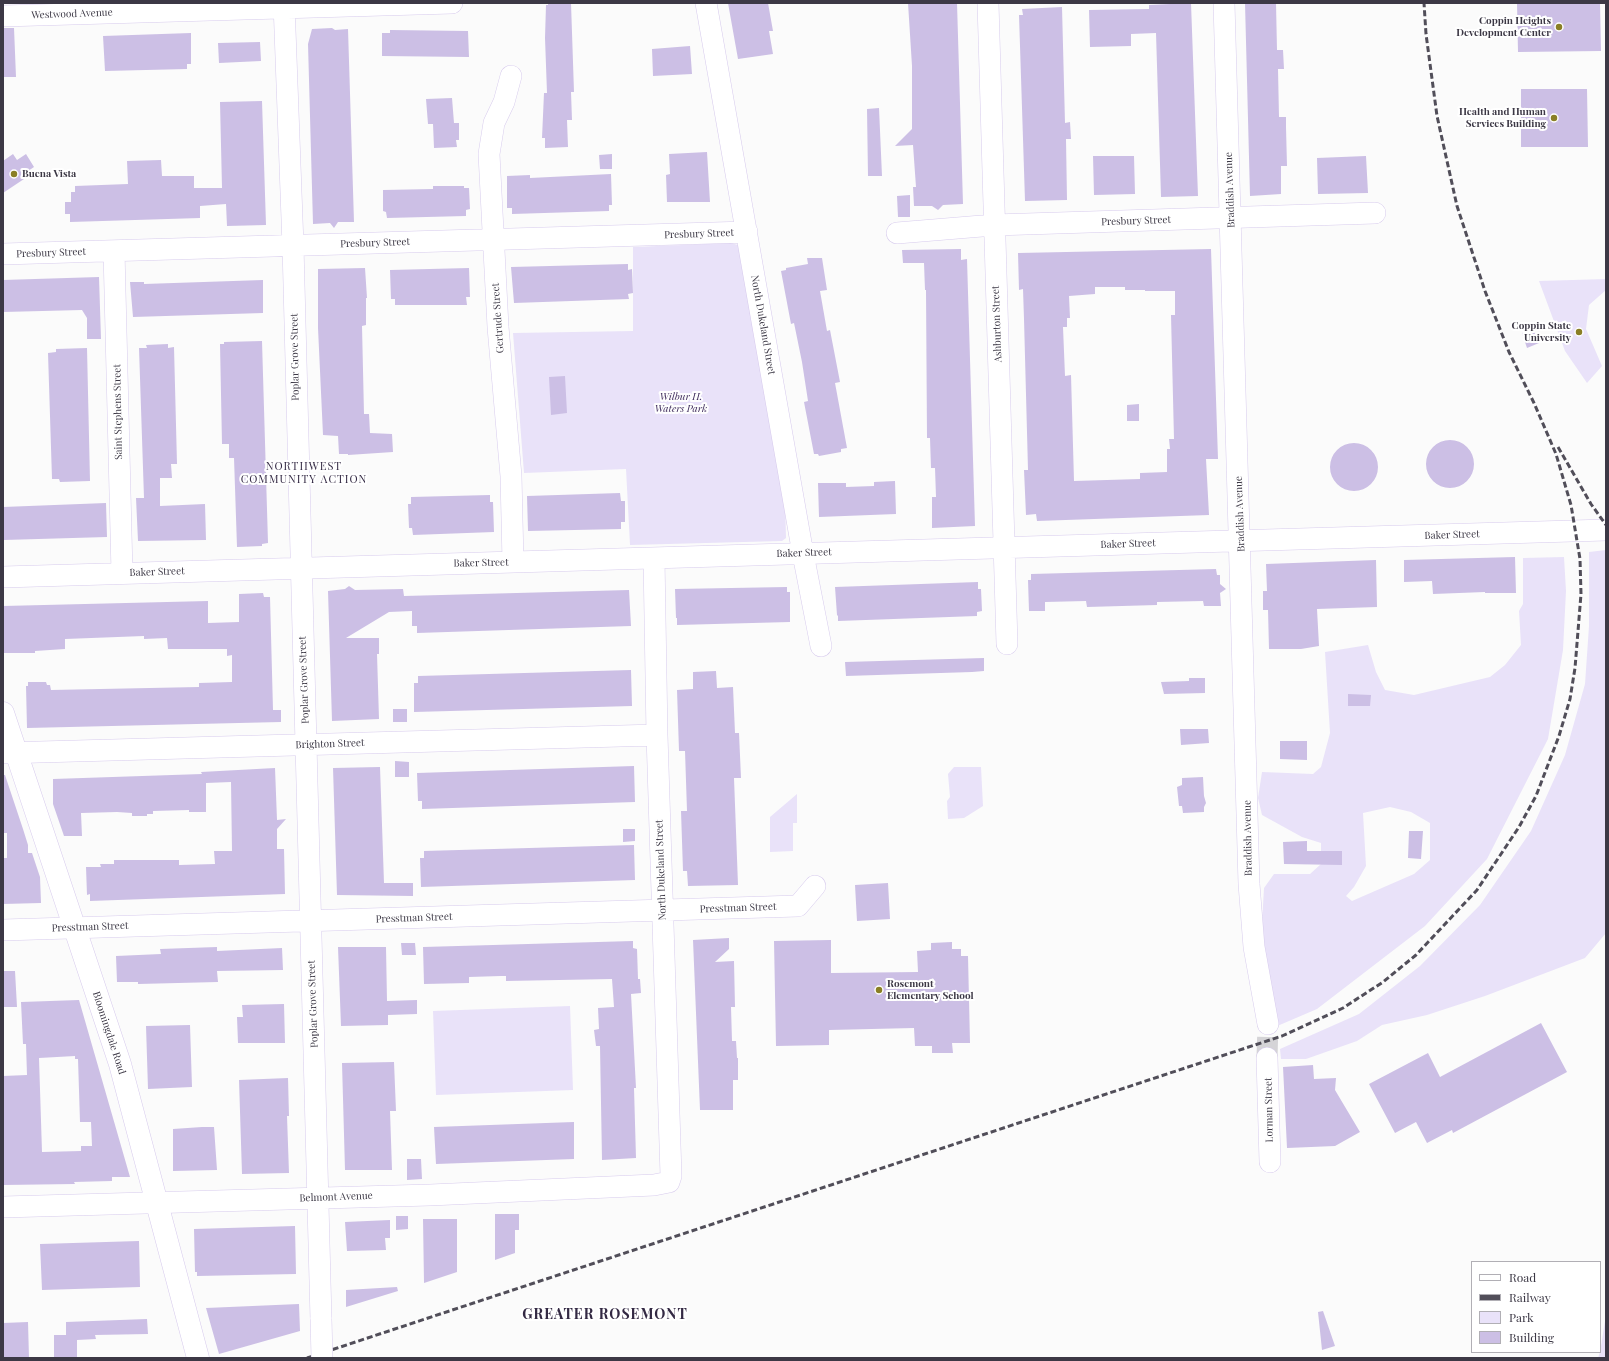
<!DOCTYPE html>
<html>
<head>
<meta charset="utf-8">
<style>
	body { margin:0 }
	#map { position:relative; width:1609px; height:1361px; overflow:hidden; background:#fbfbfb; font-family:"Playfair Display",serif }
	canvas { display:block }
	.frame { position:absolute; inset:0; border:4px solid #3c3845; pointer-events:none }
	.legend { position:absolute; left:1471px; top:1261px; width:130px; height:92px; box-sizing:border-box; background:#fff; border:1px solid #b1afb5; margin:0; padding:5px 7px; list-style:none; font-size:12px; color:#3c3845 }
	.legend li { display:flex; align-items:center; gap:8px; height:20px }
	.legend b { width:20px; border:1px solid #b1afb5 }
</style>
</head>
<body>
<div id="map">
<canvas width="1609" height="1361"></canvas>
<div class="frame"></div>
<ul class="legend">
<li><b style="height:5px;background:#fff"></b>Road</li>
<li><b style="height:5px;background:#514e59"></b>Railway</li>
<li><b style="height:11px;background:#e9e2f9"></b>Park</li>
<li><b style="height:11px;background:#ccbfe5"></b>Building</li>
</ul>
</div>
<script>
const g = document.querySelector('canvas').getContext('2d');
g.lineJoin = 'round';
function fillPath(path, color) {
  g.fillStyle = color;
  g.fill(path, 'evenodd');
}
function poly(rows) {
  const path = new Path2D();
  for (const r of rows) {
    if (r.length === 3) {
      path.moveTo(r[0] + r[2], r[1]);
      path.arc(r[0], r[1], r[2], 0, 2 * Math.PI);
      continue;
    }
    path.moveTo(r[0], r[1]);
    for (let i = 2; i < r.length; i += 2) path.lineTo(r[i], r[i + 1]);
  }
  return path;
}
function strokePath(path, color, width, dash) {
  g.strokeStyle = color;
  g.lineWidth = width;
  g.lineCap = dash ? 'butt' : 'round';
  g.setLineDash(dash || []);
  g.stroke(path);
}
function drawText(font, color, halo, rows, align = 'center') {
  g.font = font + ' "Playfair Display",serif';
  g.lineWidth = 4;
  g.setLineDash([]);
  g.textBaseline = 'middle';
  g.strokeStyle = halo;
  g.fillStyle = color;
  for (const [text, x, y, turn = 0] of rows) {
    g.save();
    g.translate(x, y);
    g.rotate((+turn || 0) * Math.PI / 180);
    g.textAlign = isNaN(turn) ? turn : align;
    if (halo) g.strokeText(text, 0, 0);
    g.fillText(text, 0, 0);
    g.restore();
  }
}
fillPath(poly([
	[731,243,738,245,785,499,786,538,782,541,630,545,626,469,524,473,513,333,633,331,633,247],
	[1606,279,1606,290,1589,305,1586,329,1602,366,1587,383,1565,351,1539,281],
	[1606,550,1606,933,1585,958,1485,996,1427,1015,1382,1025,1357,1041,1306,1059,1281,1059,1280,1049,1359,1014,1420,966,1480,905,1531,831,1565,755,1585,684,1589,626,1589,552],
	[1564,557,1566,591,1563,650,1548,739,1487,859,1425,926,1317,1009,1275,1027,1261,941,1264,888,1274,874,1310,874,1321,864,1321,843,1302,837,1262,815,1258,798,1262,772,1313,774,1321,767,1330,733,1325,652,1368,645,1376,672,1385,690,1414,695,1490,677,1505,665,1521,645,1519,611,1523,604,1523,558],
	[1390,807,1411,812,1430,823,1430,860,1414,874,1352,901,1346,896,1354,887,1366,866,1363,813],
	[954,767,981,767,983,806,964,818,948,819,947,801,950,797,948,774],
	[797,794,797,823,793,823,793,851,770,852,770,817],
	[570,1006,573,1090,436,1095,433,1011],
	[1606,1315,1606,1358,1598,1358,1600,1352]
]), '#e9e2f9');
fillPath(poly([
	[548,3,571,3,574,92,571,92,572,120,567,120,568,147,545,148,545,138,542,138,544,93,547,93,545,38,546,5,548,5],
	[728,3,768,3,773,31,769,31,773,54,738,59],
	[908,3,957,3,963,204,943,205,938,210,932,206,914,206,913,187,916,187,913,145,895,146,912,129,912,66],
	[1191,3,1198,196,1161,197,1156,33,1131,34,1131,46,1090,47,1089,10,1149,9,1149,5],
	[1245,3,1276,3,1277,50,1283,50,1284,69,1278,69,1279,117,1286,117,1286,127,1287,166,1281,166,1281,194,1250,196],
	[1517,3,1600,3,1601,51,1518,52],
	[1062,7,1065,123,1070,122,1071,139,1066,139,1067,200,1025,201,1019,15,1023,15,1022,9],
	[3,28,14,28,16,77,3,77],
	[332,28,335,30,348,29,354,222,338,222,334,228,330,223,313,224,308,44,312,29],
	[390,30,468,31,469,57,382,56,382,33,390,33],
	[191,33,191,64,187,64,187,69,105,71,103,36],
	[260,42,261,61,219,63,218,43],
	[690,46,692,74,653,76,652,49],
	[1521,89,1587,89,1588,147,1521,147],
	[452,98,454,123,459,123,459,140,456,140,457,147,434,148,433,124,428,124,426,99],
	[262,101,266,225,227,226,226,204,200,206,200,218,70,222,70,214,65,214,65,202,71,202,71,192,75,192,75,186,128,184,127,161,161,160,162,176,194,176,194,188,222,188,220,102],
	[879,108,882,176,868,176,867,109],
	[707,152,710,202,667,202,666,175,670,174,669,154],
	[13,154,17,160,26,154,34,167,25,173,27,177,3,193,3,161],
	[612,154,612,169,600,169,599,155],
	[1093,156,1134,156,1135,194,1094,195],
	[1366,156,1368,193,1318,194,1317,158],
	[611,174,612,205,609,205,609,211,512,214,512,208,507,208,507,176,530,175,530,178],
	[433,186,464,186,464,188,469,188,470,209,466,210,466,216,387,218,386,212,383,211,383,190,433,189],
	[910,195,910,217,898,217,897,196],
	[961,249,961,260,967,259,975,526,932,528,932,497,936,497,935,468,931,468,930,438,927,438,926,290,925,290,924,263,903,263,902,250],
	[1211,249,1218,459,1206,459,1209,515,1037,521,1036,514,1026,515,1024,470,1028,470,1024,319,1023,289,1019,290,1018,253],
	[1095,287,1125,287,1125,290,1145,290,1145,291,1175,291,1175,315,1171,315,1174,439,1169,439,1170,449,1167,449,1167,472,1140,473,1140,479,1074,481,1071,375,1065,376,1063,327,1067,327,1067,318,1070,318,1069,296,1095,294],
	[807,258,822,258,827,290,820,291,827,331,830,330,840,382,835,383,847,448,841,449,841,452,819,456,818,454,814,454,804,402,808,401,802,362,794,323,791,324,781,271,786,270,786,268,808,264],
	[628,264,628,270,632,269,633,293,628,294,629,299,514,303,511,267],
	[365,268,367,298,366,298,366,325,362,326,364,414,369,414,370,433,392,434,393,452,348,455,348,454,339,454,338,436,323,435,318,328,318,269],
	[469,268,470,297,466,297,467,305,395,305,395,299,391,299,390,270],
	[99,277,101,339,87,339,87,318,82,310,3,312,3,280],
	[263,280,263,313,133,317,130,282,144,282,144,284],
	[1533,329,1539,343,1527,348,1522,333],
	[262,341,268,543,262,544,262,546,237,547,234,458,229,458,229,444,222,444,220,344,224,344,224,342],
	[168,344,168,348,174,347,177,464,171,464,172,478,160,478,160,506,205,504,206,540,138,541,136,498,144,498,139,348,147,348,146,345],
	[87,348,90,481,60,482,59,479,52,479,48,353,56,352,56,349],
	[565,376,567,413,551,415,549,377],
	[1139,404,1139,421,1127,421,1127,405],
	[1450,464,24],
	[1354,467,24],
	[895,481,896,514,819,517,818,483,846,483,846,487,874,486,874,482],
	[620,493,621,501,625,501,625,522,621,522,621,529,528,531,527,496],
	[490,495,490,502,493,502,494,532,413,535,412,528,409,528,408,504,411,504,411,497],
	[106,503,107,537,4,540,3,507],
	[1515,557,1516,593,1485,593,1485,592,1433,594,1432,581,1404,582,1404,560],
	[1376,560,1377,607,1317,609,1319,646,1301,649,1269,649,1268,610,1263,610,1263,591,1267,591,1266,564],
	[1216,569,1217,575,1220,575,1220,584,1226,589,1220,593,1221,606,1204,606,1203,601,1157,602,1157,605,1087,607,1086,601,1045,602,1045,611,1029,611,1028,580,1031,580,1031,574],
	[978,582,978,589,981,589,982,611,977,612,977,616,838,621,838,616,837,615,835,587],
	[349,586,355,590,403,589,404,596,629,590,631,626,417,633,417,626,412,626,412,611,389,612,346,638,379,638,379,654,377,654,379,719,332,721,328,591,345,589],
	[787,587,787,592,790,592,790,622,677,625,677,618,676,618,675,589],
	[263,593,264,597,270,597,273,710,281,710,281,722,27,728,26,686,28,686,28,682,46,682,47,685,50,685,51,690,199,687,199,683,232,682,232,655,227,656,227,649,168,649,167,638,144,639,144,636,65,639,65,649,35,651,35,653,3,653,3,606,208,601,208,623,239,622,239,594],
	[984,658,984,671,972,672,846,676,845,662],
	[631,670,632,706,414,712,414,683,418,683,418,676],
	[716,671,717,688,733,687,735,733,739,733,741,778,734,778,738,885,688,886,687,871,683,871,681,811,687,811,685,751,679,751,677,690,693,689,693,672],
	[1189,678,1205,678,1205,693,1164,694,1161,682,1189,681],
	[1348,694,1371,695,1370,706,1348,706],
	[393,709,407,709,407,722,393,722],
	[1180,729,1208,729,1209,743,1181,745],
	[1280,741,1307,741,1307,760,1280,759],
	[395,761,409,762,409,777,395,777],
	[634,766,635,802,422,809,422,801,418,801,417,773],
	[380,767,384,883,413,883,413,896,337,895,333,768],
	[275,768,277,820,286,819,277,829,277,849,284,849,285,894,90,901,90,894,87,895,86,867,101,867,100,864,114,864,114,860,179,860,179,865,215,864,214,851,232,851,231,782,206,783,206,812,189,812,189,810,153,811,153,814,147,814,147,816,132,816,132,813,117,812,81,813,82,836,64,836,53,804,53,779,202,774,201,772],
	[3,775,5,775,23,829,28,845,28,853,32,853,40,877,41,903,3,904,3,858,7,858,7,833,3,833],
	[1203,777,1204,796,1206,803,1204,807,1204,812,1183,813,1182,806,1179,806,1177,787,1182,785,1182,778],
	[623,829,635,829,635,841,623,842],
	[1409,831,1423,831,1421,859,1408,858],
	[1307,841,1307,851,1342,851,1342,865,1284,864,1283,842],
	[634,845,635,880,421,887,420,858,424,858,424,851],
	[888,883,890,919,857,921,855,885],
	[729,938,729,949,715,962,734,961,735,1007,731,1007,732,1041,736,1041,737,1058,738,1058,738,1080,733,1080,733,1110,700,1110,693,940],
	[831,940,831,973,918,972,917,951,931,950,931,943,952,942,952,949,961,949,961,956,968,956,970,1043,952,1043,953,1053,932,1053,932,1046,915,1046,914,1028,829,1030,829,1045,776,1046,774,941],
	[633,941,633,948,637,949,638,979,640,979,641,993,631,994,636,1088,634,1088,636,1158,602,1160,600,1046,596,1046,594,1030,599,1029,598,1008,614,1007,612,979,506,981,506,976,501,976,469,977,469,983,424,984,423,947],
	[401,943,415,943,416,955,402,955],
	[217,947,217,951,282,948,283,970,217,971,218,982,138,984,138,982,117,982,116,956,161,954,160,949],
	[338,947,386,947,387,1001,417,1000,417,1014,388,1015,388,1025,341,1026],
	[3,971,15,971,17,1007,3,1007],
	[79,1000,130,1177,112,1177,112,1181,74,1182,75,1184,3,1185,3,1076,27,1075,26,1044,23,1044,21,1002],
	[75,1056,75,1059,78,1059,80,1122,91,1122,92,1146,81,1146,81,1151,42,1152,39,1058],
	[284,1004,285,1043,238,1043,237,1017,243,1017,242,1005],
	[1541,1023,1567,1072,1453,1133,1452,1130,1427,1143,1416,1122,1395,1133,1369,1084,1428,1053,1440,1077],
	[190,1025,192,1087,148,1089,146,1026],
	[394,1062,396,1111,390,1111,392,1170,345,1170,342,1063],
	[1313,1065,1314,1079,1336,1078,1335,1090,1360,1132,1335,1146,1287,1148,1283,1067],
	[288,1078,289,1116,287,1116,289,1173,242,1174,239,1080],
	[574,1122,574,1159,436,1164,434,1127],
	[202,1127,214,1127,217,1170,173,1171,173,1129],
	[407,1159,421,1159,422,1179,407,1180],
	[495,1214,519,1214,519,1230,515,1230,515,1253,495,1260],
	[396,1216,408,1216,408,1229,396,1230],
	[423,1219,457,1219,457,1272,424,1283],
	[390,1220,390,1238,385,1238,386,1250,347,1251,345,1222],
	[295,1226,296,1274,197,1276,197,1272,195,1272,194,1229],
	[139,1241,140,1287,42,1290,40,1244],
	[397,1287,398,1291,346,1307,346,1290],
	[299,1304,300,1331,219,1354,206,1308],
	[1323,1311,1335,1346,1322,1350,1318,1312],
	[147,1319,148,1334,95,1335,96,1339,77,1340,77,1358,54,1358,54,1335,66,1335,66,1322],
	[28,1322,29,1358,3,1358,3,1323]
]), '#ccbfe5');
strokePath(poly([
	[1267,1058,1268,1024]
]), '#d5d4d7', 21, [21, 10]);
const minor = poly([
	[284,3,293,246,321,1319],
	[706,3,803,554,821,646],
	[988,3,1007,644],
	[1224,3,1249,884,1254,947,1268,1024],
	[3,16,452,3],
	[511,76,504,102,494,123,489,154,498,327,511,476,513,562],
	[897,233,994,225,1375,213],
	[114,251,122,573],
	[3,254,747,232],
	[3,577,1606,530],
	[3,753,657,735],
	[3,930,798,906,815,886],
	[1267,1058,1270,1162],
	[3,1207,430,1195,654,1185,669,1182,671,1176,657,735,654,558]
]);
const major = poly([
	[3,713,120,1064,198,1358]
]);
strokePath(minor, '#d7cbed', 22);
strokePath(major, '#d7cbed', 23);
strokePath(minor, '#fff', 21);
strokePath(major, '#fff', 22);
strokePath(poly([
	[1558,447,1591,504,1606,525],
	[307,1358,1282,1036,1343,1008,1383,982,1416,955,1477,890,1519,827,1536,796,1559,736,1570,699,1575,668,1581,594,1580,559,1571,505,1556,454,1534,403,1509,352,1485,291,1457,206,1437,116,1426,34,1424,3]
]), '#514e59', 3, [6, 3]);
const minorBridge = poly([
	[321,1319,322,1358]
]);
strokePath(minorBridge, '#d7cbed', 22, []);
strokePath(minorBridge, '#fff', 21);
for (const [x, y, r, color] of [
	[1559,27,4,"#8a7f25"],
	[1554,118,4,"#8a7f25"],
	[14,174,4,"#8a7f25"],
	[1579,332,4,"#8a7f25"],
	[879,990,4,"#8a7f25"]
]) {
  const dot = new Path2D();
  dot.arc(x, y, r, 0, 2 * Math.PI);
  g.fillStyle = color;
  g.fill(dot);
  strokePath(dot, '#fff', 1.5);
}
drawText('10px', '#3c3845', '#fff', [
	["Westwood Avenue",72,14,-2],
	["Braddish Avenue",1230,190,-92],
	["Presbury Street",1136,221,-2],
	["Presbury Street",699,234,-2],
	["Presbury Street",375,243,-2],
	["Presbury Street",51,253,-2],
	["Gertrude Street",498,318,-94],
	["Ashburton Street",997,324,-92],
	["North Dukeland Street",763,325,80],
	["Poplar Grove Street",295,357,-91],
	["Saint Stephens Street",118,412,-91],
	["Braddish Avenue",1240,514,-92],
	["Baker Street",1452,535,-2],
	["Baker Street",1128,544,-2],
	["Baker Street",804,553,-2],
	["Baker Street",481,563,-1],
	["Baker Street",157,572,-2],
	["Poplar Grove Street",304,680,-92],
	["Brighton Street",330,744,-2],
	["Braddish Avenue",1248,838,-91],
	["North Dukeland Street",661,870,-92],
	["Presstman Street",738,908,-2],
	["Presstman Street",414,918,-2],
	["Presstman Street",90,927,-2],
	["Poplar Grove Street",313,1004,-92],
	["Bloomingdale Road",109,1033,72],
	["Lorman Street",1269,1110,-91],
	["Belmont Avenue",336,1197,-2]
]);
drawText('bold 10px', '#3c3845', '#fff', [
	["Coppin Heights",1551,21],
	["Development Center",1551,33],
	["Health and Human",1546,112],
	["Services Building",1546,124],
	["Buena Vista",22,174,"left"],
	["Coppin State",1571,326],
	["University",1571,338],
	["Rosemont",887,984,"left"],
	["Elementary School",887,996,"left"]
], 'right');
drawText('italic 10px', '#3f2c5c', '#fff', [
	["Wilbur H.",681,397],
	["Waters Park",681,409]
]);
g.letterSpacing = '1px';
drawText('11px', '#332943', '#fff', [
	["NORTHWEST",304,467],
	["COMMUNITY ACTION",304,480]
]);
g.letterSpacing = '0px';
g.letterSpacing = '1px';
drawText('bold 14px', '#332943', '#fff', [
	["GREATER ROSEMONT",605,1315]
]);
g.letterSpacing = '0px';
</script>
</body>
</html>
